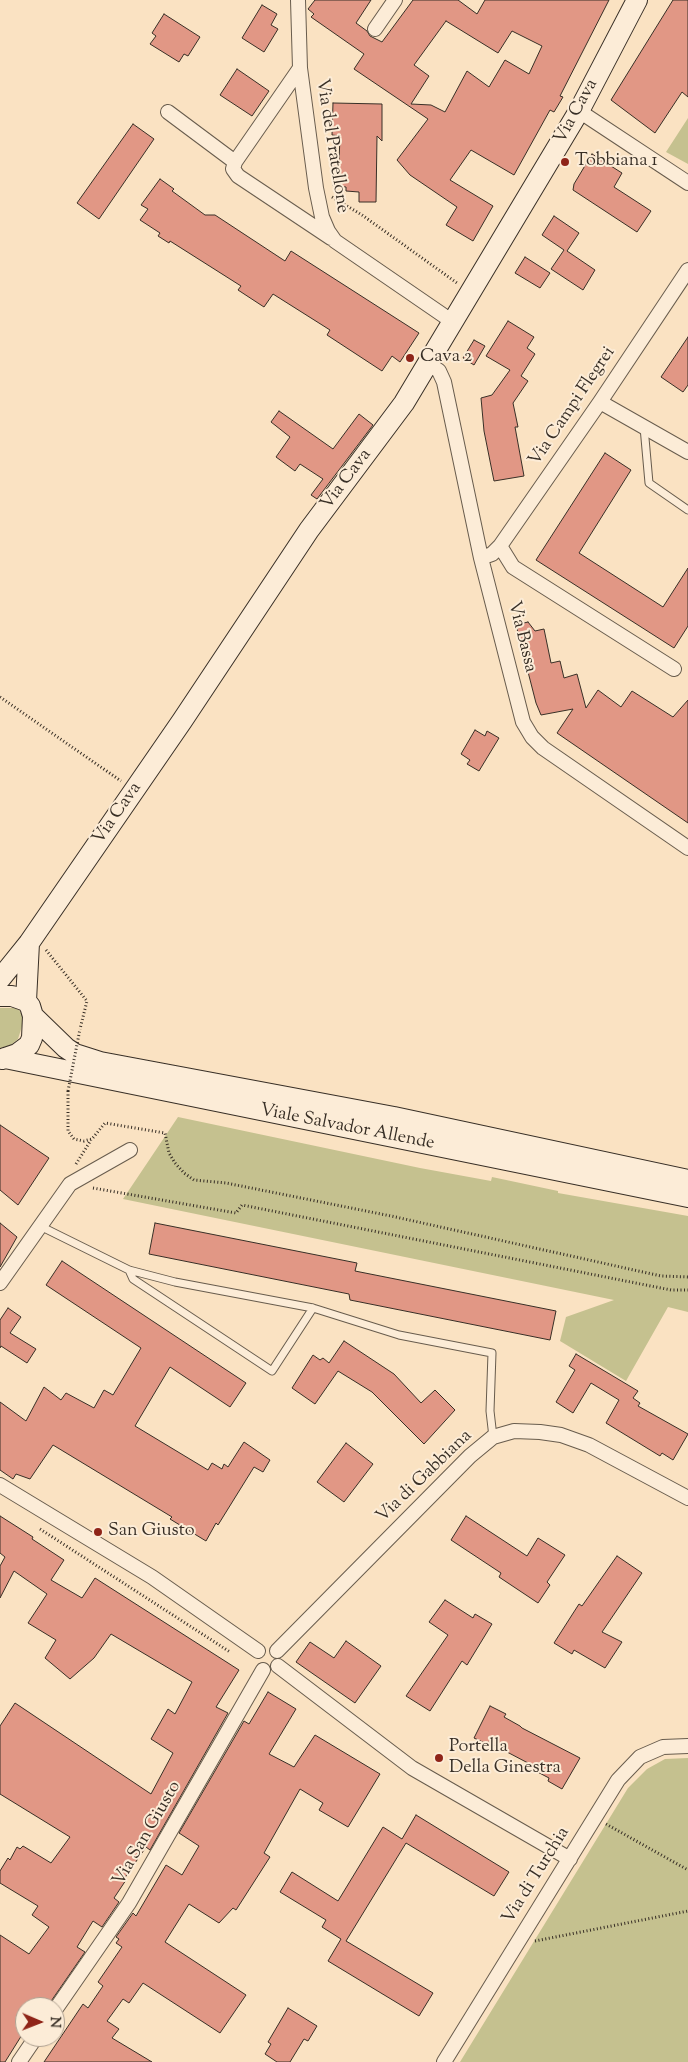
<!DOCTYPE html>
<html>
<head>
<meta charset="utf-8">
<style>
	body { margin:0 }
	#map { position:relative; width:688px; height:2062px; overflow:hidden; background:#fae2c2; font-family:"Sorts Mill Goudy",serif }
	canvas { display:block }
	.north { position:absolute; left:15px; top:1997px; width:50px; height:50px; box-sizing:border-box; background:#fcecd7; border:1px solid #aea090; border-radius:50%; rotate:91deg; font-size:14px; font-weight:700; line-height:20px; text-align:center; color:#382f26 }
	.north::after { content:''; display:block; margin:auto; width:18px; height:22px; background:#8f2418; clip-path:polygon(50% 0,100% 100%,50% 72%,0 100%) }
</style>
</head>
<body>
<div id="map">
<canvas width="688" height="2062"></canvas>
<div class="north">N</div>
</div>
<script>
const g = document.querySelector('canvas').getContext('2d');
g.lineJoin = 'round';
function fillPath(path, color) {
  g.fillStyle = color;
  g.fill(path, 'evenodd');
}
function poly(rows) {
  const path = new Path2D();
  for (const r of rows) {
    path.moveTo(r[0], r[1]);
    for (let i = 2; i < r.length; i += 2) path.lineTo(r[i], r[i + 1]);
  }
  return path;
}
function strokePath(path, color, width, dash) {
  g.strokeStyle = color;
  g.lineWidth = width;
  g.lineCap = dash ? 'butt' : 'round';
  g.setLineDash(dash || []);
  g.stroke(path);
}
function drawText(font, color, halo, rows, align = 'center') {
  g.font = font + ' "Sorts Mill Goudy",serif';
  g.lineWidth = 4;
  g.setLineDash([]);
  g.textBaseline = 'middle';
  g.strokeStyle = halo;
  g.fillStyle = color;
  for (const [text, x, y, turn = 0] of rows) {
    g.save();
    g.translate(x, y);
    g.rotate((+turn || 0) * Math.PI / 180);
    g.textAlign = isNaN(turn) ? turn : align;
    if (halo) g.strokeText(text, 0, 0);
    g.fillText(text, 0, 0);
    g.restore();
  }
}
fillPath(poly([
	[688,118,688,164,666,152],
	[0,1008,14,1008,19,1010,22,1015,23,1023,18,1039,11,1045,0,1048],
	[178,1117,420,1168,491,1181,492,1177,558,1191,558,1193,688,1216,688,1312,668,1307,626,1381,560,1341,566,1317,614,1300,123,1199],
	[688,1758,688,2062,460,2062,628,1788,647,1769,665,1759]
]), '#c5c18f');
const building = poly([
	[315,0,371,0,356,23,367,31,370,36,382,42,413,0,458,0,477,14,485,0,609,0,560,96,563,97,554,112,550,110,514,175,471,150,450,180,493,206,473,241,446,225,457,207,410,175,397,160,428,119,354,69,364,54,311,17,314,14,308,9,315,0],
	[446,21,498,53,512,31,542,46,529,74,505,60,489,87,467,71,445,112,431,105,411,104,429,76,414,65,446,21],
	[673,0,688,0,688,97,682,92,655,133,611,100,673,0],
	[262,5,277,14,271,25,278,29,264,52,242,38,262,5],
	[164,14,200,37,188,56,184,54,179,62,150,44,156,36,152,33,164,14],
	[237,69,269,91,252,116,220,95,237,69],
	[333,103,382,104,382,141,377,136,376,202,359,202,359,192,346,191,346,187,333,186,333,162,339,162,340,136,332,135,333,103],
	[133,124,154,139,99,219,77,203,133,124],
	[592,154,622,173,614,187,651,211,637,232,573,190,574,184,592,154],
	[160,179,174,189,172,191,205,215,215,215,285,261,291,251,419,333,400,362,392,356,382,371,327,335,330,330,273,294,264,307,238,290,241,286,170,241,169,243,158,236,160,233,140,220,148,209,141,205,160,179],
	[554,216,579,233,567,251,595,270,583,290,551,269,564,250,542,235,554,216],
	[525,257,550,273,540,288,515,273,525,257],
	[508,321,534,337,527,348,535,354,521,376,528,381,513,403,518,427,515,427,524,476,494,481,484,431,481,398,492,395,510,370,486,356,508,321],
	[688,337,688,385,683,392,661,377,688,337],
	[474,340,485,346,474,365,463,358,474,340],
	[279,411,333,449,359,414,373,425,317,499,311,495,323,479,300,464,295,471,276,457,290,437,271,422,279,411],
	[605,453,631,470,579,553,663,607,688,568,688,626,674,648,536,560,605,453],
	[528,622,535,631,544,629,551,663,560,661,564,678,577,674,586,708,598,690,621,707,632,691,673,717,688,700,688,823,557,733,573,709,541,715,536,703,516,625,528,622],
	[475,730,485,736,487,731,499,738,479,771,467,764,470,760,461,754,475,730],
	[0,1125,49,1158,18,1205,0,1190,0,1125],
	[0,1223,17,1237,0,1267,0,1223],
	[155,1223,357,1263,355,1271,556,1311,550,1340,350,1300,349,1294,149,1254,155,1223],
	[62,1261,246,1383,230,1407,170,1367,135,1426,208,1470,212,1463,222,1469,224,1464,228,1467,244,1442,270,1460,263,1472,254,1467,218,1525,216,1523,206,1541,170,1519,172,1517,53,1445,30,1479,16,1474,13,1479,0,1470,0,1402,26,1421,44,1387,61,1400,66,1393,94,1408,104,1390,113,1395,141,1348,46,1285,62,1261],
	[8,1308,21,1317,10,1333,36,1349,27,1363,1,1346,0,1348,0,1320,8,1308],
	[344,1341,394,1374,421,1403,435,1390,455,1410,424,1444,372,1392,338,1371,315,1404,292,1388,313,1355,320,1360,323,1358,329,1363,344,1341],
	[576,1354,638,1391,633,1398,640,1403,638,1406,688,1434,673,1460,662,1453,660,1456,606,1423,619,1400,591,1383,573,1413,556,1402,575,1370,569,1366,576,1354],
	[346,1443,373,1464,344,1502,317,1482,346,1443],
	[0,1516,33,1537,32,1539,64,1560,51,1580,82,1598,95,1578,239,1670,216,1707,228,1713,150,1850,146,1847,124,1879,126,1880,114,1898,119,1902,102,1927,93,1921,77,1947,85,1952,47,2007,25,2007,25,2030,5,2062,0,2062,0,1935,29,1954,49,1927,32,1915,38,1906,0,1883,0,1871,8,1858,10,1860,17,1847,20,1849,23,1846,51,1863,70,1837,0,1794,0,1726,15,1703,151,1794,173,1753,151,1739,168,1709,175,1714,192,1682,111,1634,94,1658,70,1679,45,1658,56,1640,28,1623,47,1594,14,1571,0,1598,0,1566,5,1557,0,1553,0,1516],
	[466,1516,527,1556,538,1538,565,1555,547,1582,550,1585,538,1603,499,1577,501,1573,451,1540,466,1516],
	[617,1556,642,1573,602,1632,622,1642,605,1668,574,1650,572,1654,554,1643,579,1604,582,1606,617,1556],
	[445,1600,473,1618,475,1614,492,1624,467,1665,462,1661,430,1711,406,1696,448,1635,429,1622,445,1600],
	[346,1641,381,1666,355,1703,296,1662,310,1642,334,1658,346,1641],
	[268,1692,296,1709,269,1754,294,1767,315,1735,380,1774,348,1827,319,1810,323,1803,300,1789,264,1853,270,1857,236,1910,233,1908,219,1923,189,1904,165,1942,246,1995,220,2033,143,1983,129,2003,123,1999,107,2021,119,2029,112,2038,152,2062,44,2062,83,2004,88,2008,103,1986,98,1982,122,1947,116,1943,119,1939,116,1937,133,1913,136,1916,166,1865,182,1875,199,1846,179,1833,244,1721,249,1724,268,1692],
	[490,1706,506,1714,504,1717,520,1726,522,1728,580,1758,562,1789,548,1781,549,1778,526,1766,528,1763,488,1742,487,1744,474,1738,490,1706],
	[416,1815,509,1872,494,1896,406,1843,346,1941,433,1993,419,2016,328,1961,341,1939,322,1927,326,1920,280,1892,292,1872,338,1901,383,1827,402,1839,416,1815],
	[288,2008,317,2026,308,2041,304,2039,290,2062,277,2062,265,2054,271,2044,268,2042,288,2008]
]);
fillPath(building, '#e19785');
strokePath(building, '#382f26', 1);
const lane = poly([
	[644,427,649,483,688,510],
	[40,1226,129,1270,175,1282,313,1308,399,1335,492,1353,490,1411,493,1437],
	[129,1270,133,1279,272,1371,313,1308]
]);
const street = poly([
	[298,0,300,68,316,188,322,217,328,231,335,241,453,322],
	[375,29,395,0],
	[300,68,235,162,233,169,238,176,331,238],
	[579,111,688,183],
	[168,112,235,162],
	[428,363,439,371,444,382,481,558,523,722,532,737,543,748,688,848],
	[600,402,688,452],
	[500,546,513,567,674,669],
	[481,558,492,554,500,546,600,402,688,270],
	[0,1283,70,1184,130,1150],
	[0,1485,152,1577,258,1651],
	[277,1651,470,1456,493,1437,514,1431,540,1432,561,1435,589,1445,688,1498],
	[278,1666,412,1768,570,1859],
	[55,2010,129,1903,263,1670],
	[19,2062,36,2037],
	[444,2062,618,1780,640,1757,663,1747,688,1746]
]);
const secondary = poly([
	[0,979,29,943,182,721,309,530,404,403,579,111,637,0],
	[0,996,12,996,26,1001,30,1006,33,1016,32,1038,29,1045,17,1054,2,1059],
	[26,1001,29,943],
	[33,1016,66,1048,75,1054,100,1062,394,1117,688,1180],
	[5,1058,688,1197]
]);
strokePath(lane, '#685c4d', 9);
strokePath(street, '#685c4d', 16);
strokePath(secondary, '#382f26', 22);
strokePath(poly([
	[332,197,362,215,457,283],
	[0,697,121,781],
	[46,950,87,1001,80,1029],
	[68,1091,68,1131,74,1139,84,1141,92,1139,105,1123,165,1133,169,1153,175,1163,184,1173,194,1180,226,1183,391,1216,661,1276,688,1277],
	[76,1164,91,1140],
	[93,1188,236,1213,242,1205,671,1290,688,1290],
	[40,1529,230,1652],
	[606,1824,688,1870],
	[535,1941,688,1911]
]), '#382f26', 3, [1, 2.5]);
strokePath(lane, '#fcecd7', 7);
strokePath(street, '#fcecd7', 14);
strokePath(secondary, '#fcecd7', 20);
strokePath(poly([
	[68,1091,80,1029]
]), '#382f26', 3, [1, 2.5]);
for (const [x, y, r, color] of [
	[565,162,5,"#8f2418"],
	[410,358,5,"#8f2418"],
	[98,1532,5,"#8f2418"],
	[439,1758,5,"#8f2418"]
]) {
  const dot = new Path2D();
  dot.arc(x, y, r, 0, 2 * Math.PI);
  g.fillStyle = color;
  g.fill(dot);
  strokePath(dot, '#fcecd7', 2);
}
drawText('18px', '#382f26', '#fcecd7', [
	["Via Cava",577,112,-61],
	["Via del Pratellone",331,146,81],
	["Via Campi Flegrei",573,407,-56],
	["Via Cava",347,480,-53],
	["Via Bassa",521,637,76],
	["Via Cava",118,814,-55],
	["Viale Salvador Allende",347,1128,11],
	["Via di Gabbiana",425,1477,-44],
	["Via San Giusto",148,1834,-60],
	["Via di Turchia",537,1876,-58]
]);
drawText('18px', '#382f26', '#fcecd7', [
	["Tobbiana 1",575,162],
	["Cava 2",420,358],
	["San Giusto",108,1532],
	["Portella",449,1748],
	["Della Ginestra",449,1769]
], 'left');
</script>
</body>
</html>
